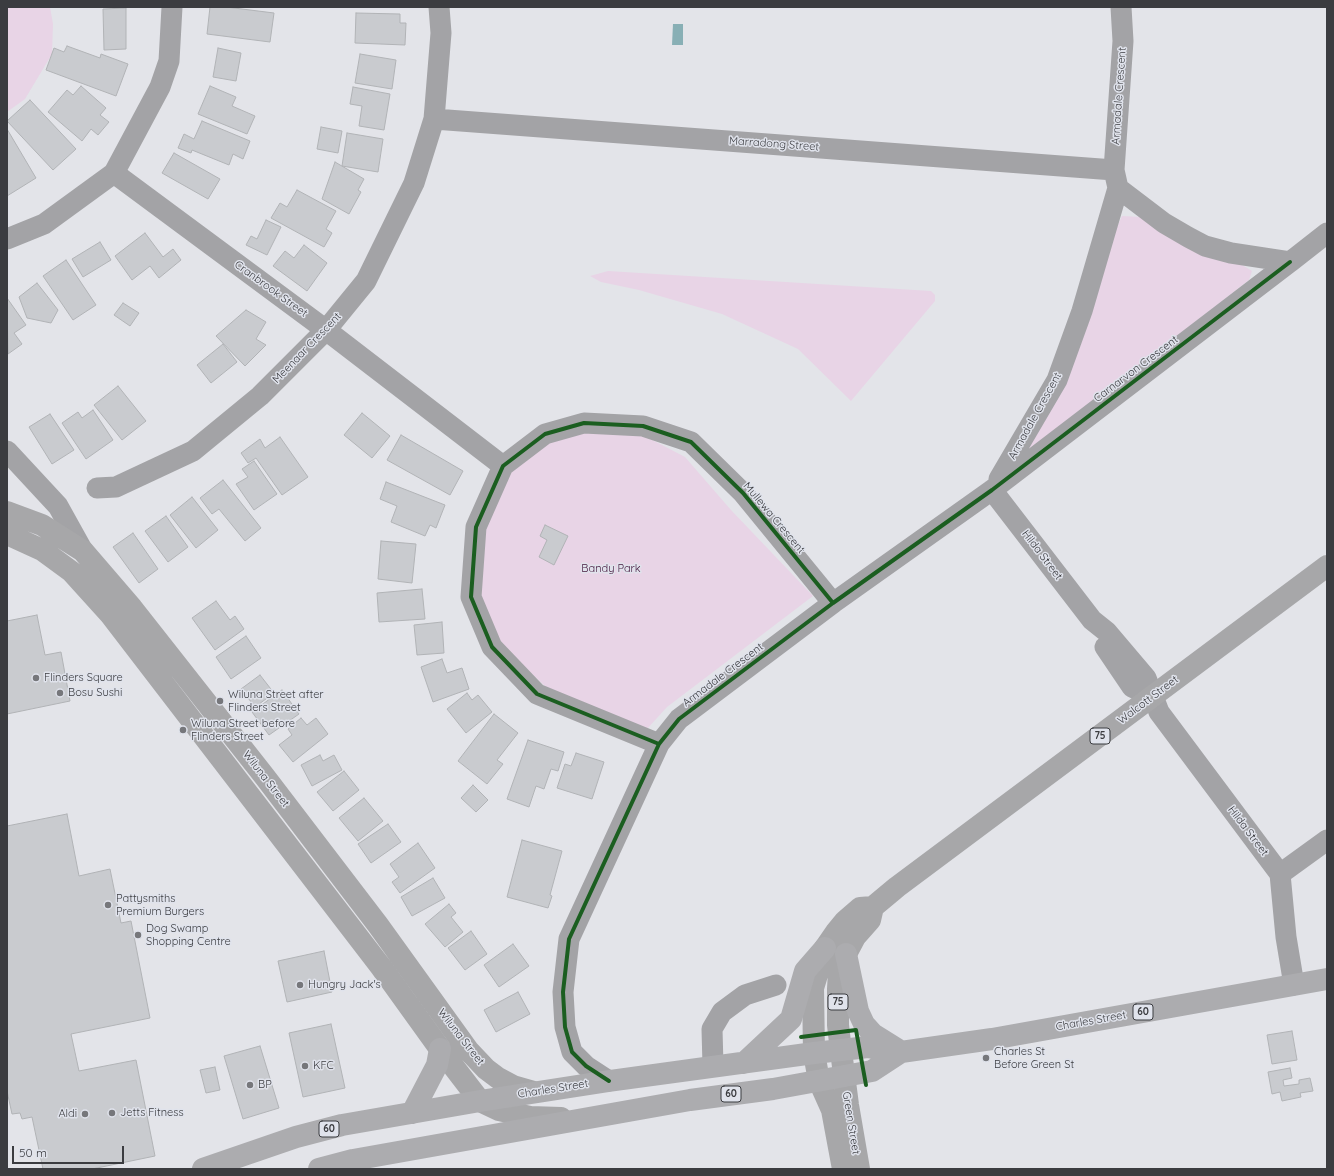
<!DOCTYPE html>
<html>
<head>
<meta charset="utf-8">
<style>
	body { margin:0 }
	#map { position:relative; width:1334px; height:1176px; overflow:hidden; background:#e3e4e9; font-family:Quicksand,sans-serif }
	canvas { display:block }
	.frame { position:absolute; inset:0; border:8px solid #3b3c40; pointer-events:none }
	.scale { position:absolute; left:12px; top:1146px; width:112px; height:18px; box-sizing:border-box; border:2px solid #3b3c40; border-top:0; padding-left:5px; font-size:12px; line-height:14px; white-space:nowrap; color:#3b3c40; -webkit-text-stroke:3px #e0e3ec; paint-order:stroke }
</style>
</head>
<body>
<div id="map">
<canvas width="1334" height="1176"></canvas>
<div class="frame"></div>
<div class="scale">50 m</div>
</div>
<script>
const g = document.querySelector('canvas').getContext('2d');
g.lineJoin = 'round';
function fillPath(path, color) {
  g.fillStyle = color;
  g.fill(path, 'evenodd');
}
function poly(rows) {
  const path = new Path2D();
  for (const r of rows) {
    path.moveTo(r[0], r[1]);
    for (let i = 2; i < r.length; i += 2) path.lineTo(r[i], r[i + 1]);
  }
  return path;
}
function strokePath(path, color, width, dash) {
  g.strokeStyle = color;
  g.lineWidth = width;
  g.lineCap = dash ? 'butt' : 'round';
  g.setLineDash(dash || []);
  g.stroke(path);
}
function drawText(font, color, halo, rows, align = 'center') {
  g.font = font + ' Quicksand,sans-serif';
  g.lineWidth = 3;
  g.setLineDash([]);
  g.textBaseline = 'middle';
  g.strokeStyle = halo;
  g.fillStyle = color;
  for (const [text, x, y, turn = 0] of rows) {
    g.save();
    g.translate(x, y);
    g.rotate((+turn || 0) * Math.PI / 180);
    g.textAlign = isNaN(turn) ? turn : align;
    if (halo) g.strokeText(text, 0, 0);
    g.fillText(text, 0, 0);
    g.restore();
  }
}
fillPath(poly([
	[7,7,50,7,53,24,52,54,25,99,7,112],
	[1122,216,1141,217,1239,263,1252,271,1249,280,1030,451,1025,447,1056,402,1073,365,1110,243],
	[608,271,931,291,935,295,935,301,851,401,798,349,722,314,639,290,601,282,590,276],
	[582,431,641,434,685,457,731,510,813,596,667,707,647,729,547,688,500,644,478,600,483,535,506,474,543,442]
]), '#e8d4e6');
fillPath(poly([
	[673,24,683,24,683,45,672,45]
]), '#88afb5');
const building = poly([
	[210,7,226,7,274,13,270,42,207,34,210,7],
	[126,8,126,49,104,50,103,9,126,8],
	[356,13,400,14,400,23,406,23,405,45,355,43,356,13],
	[67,46,100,58,101,54,128,64,116,96,46,70,54,48,64,52,67,46],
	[218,48,241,53,236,81,213,77,218,48],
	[360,54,396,60,392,89,355,83,360,54],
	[81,86,106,108,100,115,109,122,98,135,91,129,82,141,48,112,67,90,73,95,81,86],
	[210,86,236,97,232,106,255,116,247,134,198,114,210,86],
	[353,87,390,94,384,130,359,126,362,106,350,104,353,87],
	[30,100,76,149,53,170,7,121,30,100],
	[202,121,250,141,243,159,233,154,229,165,192,150,191,153,178,148,184,134,194,139,202,121],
	[321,127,342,131,338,153,317,149,321,127],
	[7,129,36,178,7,196,7,129],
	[347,133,383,139,378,172,342,166,347,133],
	[174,153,220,179,208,199,162,173,174,153],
	[335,162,364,179,358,190,361,192,349,214,322,199,335,162],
	[297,190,336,211,326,229,332,233,324,247,271,218,280,203,287,207,297,190],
	[266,220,281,227,267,255,246,245,251,236,257,239,266,220],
	[145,233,163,257,173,249,181,260,159,278,150,266,132,280,115,256,145,233],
	[100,242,111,260,83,277,72,259,100,242],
	[304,245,327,263,307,291,273,266,285,251,294,258,304,245],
	[66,260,96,305,73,320,43,276,66,260],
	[37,283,58,310,51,323,27,318,19,297,37,283],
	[7,298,26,325,14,333,22,344,8,354,7,298],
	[123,303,139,313,130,326,114,315,123,303],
	[246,310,266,322,256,339,266,345,245,366,216,336,246,310],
	[223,344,237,362,211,383,197,365,223,344],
	[118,386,146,421,122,440,94,405,118,386],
	[93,410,113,440,86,459,62,423,78,412,82,418,93,410],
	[362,413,390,436,372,458,344,435,362,413],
	[50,414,74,450,52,464,29,427,50,414],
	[401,435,463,471,450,495,387,460,401,435],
	[280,437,308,477,282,495,256,458,248,463,241,453,260,439,265,448,280,437],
	[254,461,277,494,254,510,236,484,248,477,242,469,254,461],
	[223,480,261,528,245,541,219,509,212,514,200,498,223,480],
	[386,482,445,505,436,528,430,525,425,536,391,522,397,506,380,499,386,482],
	[192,497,218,530,196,548,170,515,192,497],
	[166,516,188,547,168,562,145,531,166,516],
	[545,525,568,536,554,565,539,557,547,540,540,536,545,525],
	[133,533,158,569,139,583,113,547,133,533],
	[381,541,416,544,412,583,378,579,381,541],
	[422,589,425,619,379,622,377,593,422,589],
	[216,601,230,620,235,616,244,629,215,650,192,618,216,601],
	[37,615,45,655,61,652,70,701,7,714,7,621,37,615],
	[442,622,444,653,417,655,414,625,442,622],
	[246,636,261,658,231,679,216,657,246,636],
	[442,659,447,673,462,668,469,689,433,702,421,667,442,659],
	[260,675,274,693,255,707,241,689,260,675],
	[282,690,299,714,269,735,252,712,282,690],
	[467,693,472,700,478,695,492,712,466,733,447,709,467,693],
	[494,714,518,733,497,760,503,764,487,784,458,761,494,714],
	[301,718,307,725,316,718,328,734,293,762,279,745,292,735,288,729,301,718],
	[528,740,564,752,558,771,551,769,544,789,536,786,529,807,507,799,528,740],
	[576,753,604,762,592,799,557,788,565,764,571,766,576,753],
	[320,755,323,761,334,755,342,770,312,786,301,765,320,755],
	[344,771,359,790,333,811,317,792,344,771],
	[473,785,488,800,476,812,461,798,473,785],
	[364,798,383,821,358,841,339,818,364,798],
	[67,814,79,876,110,869,121,923,131,921,150,1018,71,1034,79,1071,136,1060,155,1156,92,1169,43,1169,32,1117,22,1119,20,1113,12,1114,7,1091,7,826,67,814],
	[388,824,401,842,371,863,358,844,388,824],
	[522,840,562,851,550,895,552,896,548,908,507,897,522,840],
	[418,843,435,868,400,893,392,882,399,877,390,864,418,843],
	[433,878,445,898,412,916,401,897,433,878],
	[449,904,456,913,451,917,463,932,445,947,425,924,449,904],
	[471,931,487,954,465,970,448,948,471,931],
	[513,944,529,966,499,987,484,965,513,944],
	[324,951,332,992,287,1002,278,961,324,951],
	[518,992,530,1014,496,1032,484,1010,518,992],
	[331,1024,345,1088,303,1097,289,1033,331,1024],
	[1292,1031,1297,1060,1272,1064,1267,1035,1292,1031],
	[260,1046,279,1108,243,1119,224,1056,260,1046],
	[215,1067,220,1090,206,1093,200,1070,215,1067],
	[1290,1068,1292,1078,1283,1080,1284,1086,1299,1084,1299,1080,1310,1078,1313,1091,1300,1093,1301,1097,1282,1101,1280,1092,1272,1094,1268,1072,1290,1068]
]);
fillPath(building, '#c9cbcf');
strokePath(building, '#b1b3b6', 1);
strokePath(poly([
	[434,119,1114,170],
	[114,173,326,330,503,466],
	[1118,188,1164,223,1188,237,1205,246,1231,253,1290,262,1327,233],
	[7,239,44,224,114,173,160,87,169,61,172,7],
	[7,451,58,506,83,551],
	[999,479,1057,380,1082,311,1118,188,1114,170,1123,41,1121,7],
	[97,488,116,487,193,451,260,396,326,330,366,281,414,183,434,119,441,33,439,7],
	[992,490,1092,620,1107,632,1146,678,1159,712,1280,874,1286,937,1294,985],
	[1105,647,1132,687,1153,697],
	[659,744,537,694,492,647,471,597,476,527,503,466,545,434,584,423,643,426,691,442,743,493,833,603],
	[1280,874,1327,840],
	[713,1066,712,1029,722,1012,745,995,776,985],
	[609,1081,586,1066,572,1052,565,1027,563,992,569,939,659,744,679,719,833,603,992,490,1290,262]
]), '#a3a3a6', 21);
strokePath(poly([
	[7,512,42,525,83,551,132,608,265,777,378,925,468,1050,486,1069,498,1078,513,1086,534,1092],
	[7,534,42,550,72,572,110,614,381,967,440,1049,480,1101,499,1110,530,1117,561,1118],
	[843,1169,832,1110,819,1081,814,1053,813,988,825,948,836,932,845,921,860,908,873,907],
	[859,1169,848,1105,841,1051,838,1025,838,989,839,972,846,954,855,937,870,920,873,907,897,887,1327,566]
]), '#a7a7a9', 22);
strokePath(poly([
	[846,954,858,1011,864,1024,873,1034,897,1049],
	[744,1063,791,1019,805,971,825,948],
	[412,1113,437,1065,440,1049],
	[203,1169,296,1137,342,1125,480,1101,609,1081,814,1053,868,1047,901,1052,992,1039,1327,979],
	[319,1169,353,1160,690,1100,773,1089,872,1071,901,1052]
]), '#acacaf', 22);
strokePath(poly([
	[659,744,537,694,492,647,471,597,476,527,503,466,545,434,584,423,643,426,691,442,743,493,833,603],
	[801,1037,856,1030,866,1085],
	[609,1081,586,1066,572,1052,565,1027,563,992,569,939,659,744,679,719,833,603,992,490,1290,262]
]), '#1b5e20', 4);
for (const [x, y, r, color] of [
	[36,678,4,"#76777b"],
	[60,693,4,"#76777b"],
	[220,701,4,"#76777b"],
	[183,730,4,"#76777b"],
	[108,905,4,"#76777b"],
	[138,935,4,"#76777b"],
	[300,985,4,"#76777b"],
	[986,1058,4,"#76777b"],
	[305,1066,4,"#76777b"],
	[250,1085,4,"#76777b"],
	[112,1113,4,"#76777b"],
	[85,1114,4,"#76777b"]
]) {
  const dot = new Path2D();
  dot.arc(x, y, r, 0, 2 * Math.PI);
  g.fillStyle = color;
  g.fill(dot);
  strokePath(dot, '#e0e3ec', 1.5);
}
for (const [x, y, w] of [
	[1100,736,20],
	[838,1002,20],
	[1143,1012,20],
	[731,1094,20],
	[329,1129,20]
]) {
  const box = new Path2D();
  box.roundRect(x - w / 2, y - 8, w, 16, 3);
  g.fillStyle = '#e0e3ec';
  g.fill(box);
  strokePath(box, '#3b3c40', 1);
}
drawText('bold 10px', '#3b3c40', null, [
	["75",1100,736],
	["75",838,1002],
	["60",1143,1012],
	["60",731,1094],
	["60",329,1129]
]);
drawText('11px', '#3b3c40', '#e0e3ec', [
	["Armadale Crescent",1119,96,-86],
	["Marradong Street",774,144,4],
	["Cranbrook Street",271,289,36],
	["Meenaar Crescent",307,348,-46],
	["Carnarvon Crescent",1136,369,-37],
	["Armadale Crescent",1035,416,-61],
	["Mullewa Crescent",774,518,50],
	["Hilda Street",1042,555,53],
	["Armadale Crescent",723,675,-37],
	["Walcott Street",1148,700,-37],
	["Wiluna Street",266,779,52],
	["Hilda Street",1248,831,53],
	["Charles Street",1091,1021,-10],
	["Wiluna Street",461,1037,52],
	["Charles Street",553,1089,-9],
	["Green Street",851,1123,81]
]);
drawText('11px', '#44163d', '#e0e3ec', [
	["Bandy Park",611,569]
]);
drawText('11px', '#3b3c40', '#e0e3ec', [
	["Flinders Square",44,678],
	["Bosu Sushi",68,693],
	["Wiluna Street after",228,695],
	["Flinders Street",228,708],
	["Wiluna Street before",191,724],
	["Flinders Street",191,737],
	["Pattysmiths",116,899],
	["Premium Burgers",116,912],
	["Dog Swamp",146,929],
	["Shopping Centre",146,942],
	["Hungry Jack's",308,985],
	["Charles St",994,1052],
	["Before Green St",994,1065],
	["KFC",313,1066],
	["BP",258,1085],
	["Jetts Fitness",120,1113],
	["Aldi",77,1114,"right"]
], 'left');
</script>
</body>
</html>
